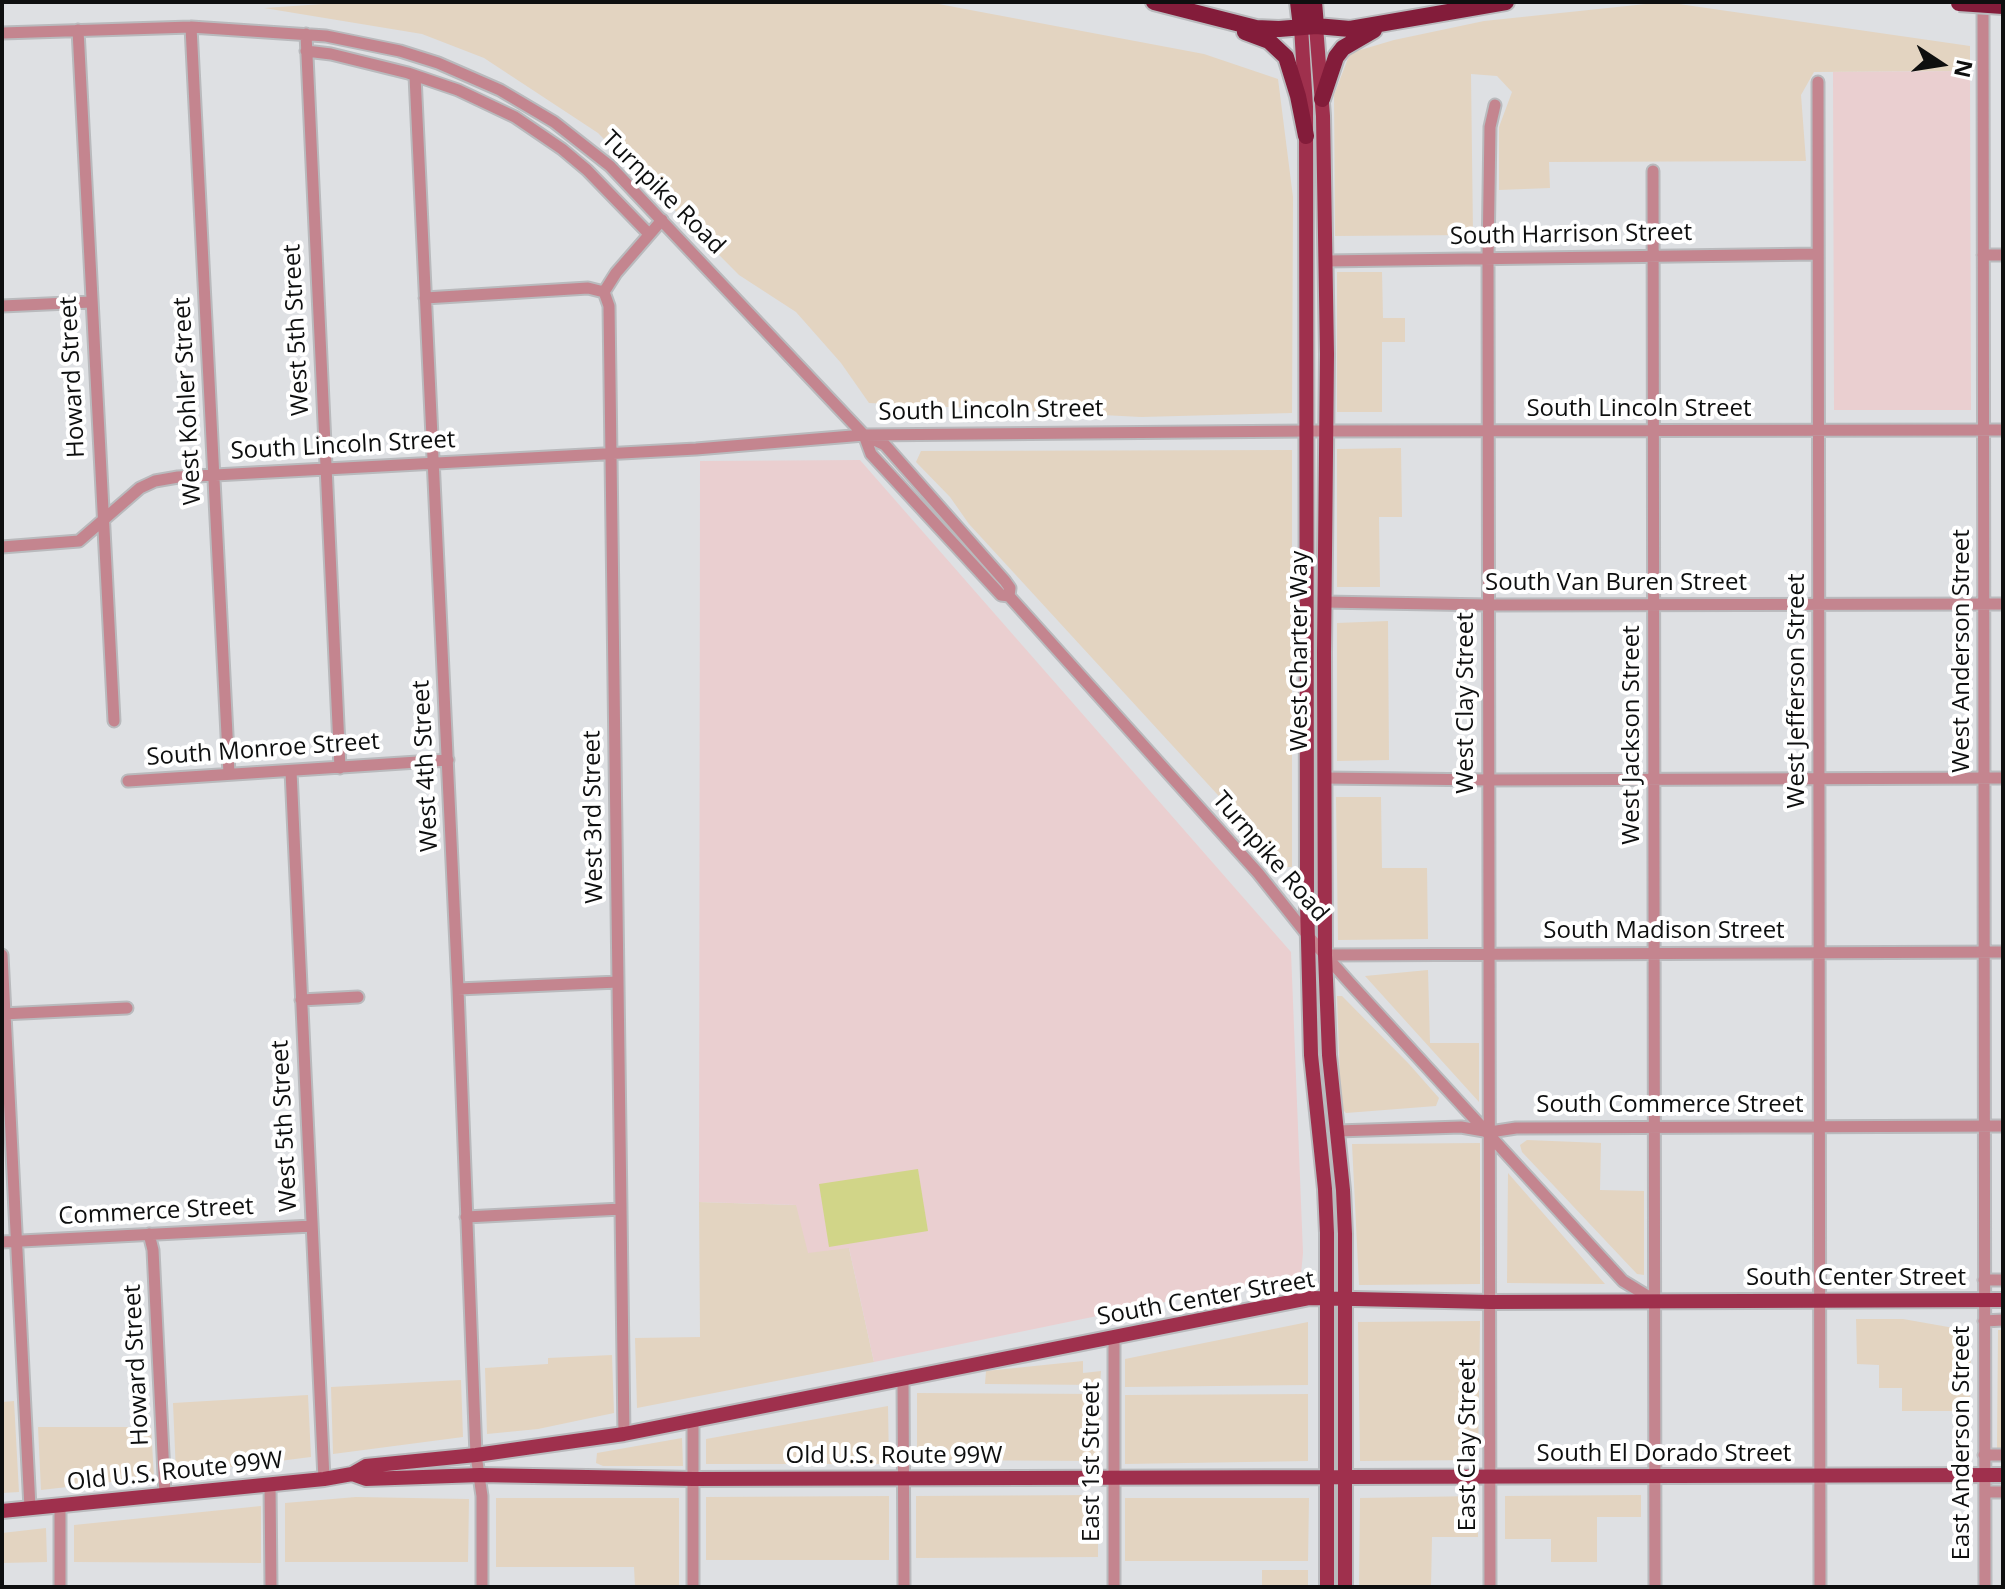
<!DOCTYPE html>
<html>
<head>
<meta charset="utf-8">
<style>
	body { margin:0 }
	#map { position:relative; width:2005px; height:1589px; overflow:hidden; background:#dee0e3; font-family:"Open Sans",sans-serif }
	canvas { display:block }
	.frame { position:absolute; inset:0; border:4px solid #0e0f0f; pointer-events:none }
	.north { position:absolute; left:1901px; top:24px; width:80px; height:80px; -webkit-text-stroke:6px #fff; paint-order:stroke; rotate:102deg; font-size:22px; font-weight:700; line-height:32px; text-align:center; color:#0e0f0f }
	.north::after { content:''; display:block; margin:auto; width:28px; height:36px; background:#0e0f0f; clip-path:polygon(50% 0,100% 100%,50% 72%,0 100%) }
</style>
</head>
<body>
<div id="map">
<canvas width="2005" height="1589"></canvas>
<div class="frame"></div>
<div class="north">N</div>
</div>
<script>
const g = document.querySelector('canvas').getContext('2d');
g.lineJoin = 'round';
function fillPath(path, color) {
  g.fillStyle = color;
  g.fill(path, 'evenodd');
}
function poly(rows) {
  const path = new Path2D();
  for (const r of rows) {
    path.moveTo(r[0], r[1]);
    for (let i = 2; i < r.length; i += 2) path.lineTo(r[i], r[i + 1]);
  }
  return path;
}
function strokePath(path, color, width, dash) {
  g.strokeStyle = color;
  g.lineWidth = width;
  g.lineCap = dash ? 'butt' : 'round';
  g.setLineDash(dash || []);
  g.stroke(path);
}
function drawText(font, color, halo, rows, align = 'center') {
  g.font = font + ' "Open Sans",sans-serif';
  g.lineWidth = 8;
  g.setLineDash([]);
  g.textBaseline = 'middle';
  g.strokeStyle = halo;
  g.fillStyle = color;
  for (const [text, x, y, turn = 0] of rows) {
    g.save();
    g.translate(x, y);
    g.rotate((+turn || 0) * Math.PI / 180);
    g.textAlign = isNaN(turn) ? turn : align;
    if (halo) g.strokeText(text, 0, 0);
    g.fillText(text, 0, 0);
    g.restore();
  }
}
fillPath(poly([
	[353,2,928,2,1204,54,1278,79,1293,197,1292,413,1141,417,869,403,841,363,796,312,739,275,598,133,484,58,422,34,264,8],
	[1665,2,1970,46,1970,71,1814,72,1801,95,1806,161,1549,162,1550,188,1499,190,1499,127,1512,92,1497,76,1471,74,1473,235,1335,236,1334,95,1350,53,1394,40,1484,21],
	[1337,272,1382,272,1383,318,1405,318,1405,342,1382,342,1382,412,1337,412],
	[1401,448,1402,517,1379,517,1380,587,1337,587,1337,449],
	[1292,450,1292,867,1284,867,969,524,950,497,916,462,921,451],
	[1388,621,1389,760,1337,761,1337,623],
	[1336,797,1381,797,1382,868,1427,868,1428,939,1338,940],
	[1428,970,1430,1043,1479,1043,1479,1102,1365,976],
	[1337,996,1342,996,1409,1064,1439,1098,1436,1106,1346,1113,1341,1108],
	[1527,1140,1601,1143,1600,1190,1644,1191,1644,1275,1637,1274,1522,1152,1520,1145],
	[1480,1143,1480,1284,1359,1285,1352,1144],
	[1508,1173,1605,1284,1507,1283],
	[699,1202,796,1205,849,1248,874,1362,637,1408,635,1338,700,1337],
	[1856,1319,1903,1319,1971,1331,1970,1411,1902,1411,1902,1388,1879,1388,1879,1365,1857,1364],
	[1480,1321,1478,1460,1360,1461,1358,1322],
	[1308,1322,1308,1385,1125,1387,1125,1359],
	[1998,1330,2003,1330,2003,1450,1997,1450],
	[612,1355,614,1413,538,1429,487,1434,485,1368,548,1364,548,1358],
	[1083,1361,1083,1373,1101,1371,1100,1385,985,1384,986,1371],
	[461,1380,463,1437,333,1454,331,1387],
	[917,1393,1101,1394,1100,1459,1099,1461,920,1460,917,1458],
	[1308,1394,1308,1461,1125,1464,1125,1395],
	[308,1395,311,1457,176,1474,173,1403],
	[14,1401,19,1492,2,1493,2,1402],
	[888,1406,889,1464,706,1464,706,1439],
	[38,1427,151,1427,154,1477,41,1490],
	[682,1438,683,1466,603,1466,596,1463,597,1453],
	[1098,1495,1098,1557,916,1558,916,1496],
	[1641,1495,1641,1517,1597,1517,1597,1562,1551,1562,1551,1539,1505,1539,1505,1496],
	[889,1496,889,1560,706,1560,706,1497],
	[1478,1496,1478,1537,1432,1537,1431,1587,1359,1587,1360,1498],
	[356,1497,469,1499,468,1562,285,1562,285,1503],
	[496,1498,679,1498,679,1587,635,1587,634,1567,496,1567],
	[1309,1498,1308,1561,1125,1561,1125,1498],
	[261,1506,261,1563,74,1562,74,1525],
	[46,1528,47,1562,2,1563,2,1533],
	[1262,1570,1308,1570,1308,1587,1262,1587]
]), '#e3d4c1');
fillPath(poly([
	[1970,71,1971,410,1834,410,1833,72],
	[860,460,1291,952,1303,1253,1301,1274,874,1362,849,1248,808,1253,796,1205,699,1202,700,461]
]), '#eacfd0');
fillPath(poly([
	[918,1169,928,1231,829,1247,819,1184]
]), '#d1d588');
const minor = poly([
	[1983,2,1985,1587],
	[191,27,229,774],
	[78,30,114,721],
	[2,33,191,27,326,36,400,51,438,63,500,90,554,122,610,166,864,435,885,445,1005,581,1010,588,1009,596],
	[306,34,340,768],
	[306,51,331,54,408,73,458,90,515,117,562,149,587,170,649,234],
	[415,76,458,989,476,1455,482,1496,482,1587],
	[1818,82,1820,1587],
	[1653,171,1655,1587],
	[1983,255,2003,255],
	[1325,261,1817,254],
	[425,298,588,288,604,292],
	[2,306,91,302],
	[864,435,871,454,1001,595,1009,596,1258,873,1309,937,1350,983,1623,1281,1654,1300],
	[2,547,79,541,140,488,155,481,178,477,696,449,864,435,1306,431,2003,430],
	[1325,602,1488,605,2003,604],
	[291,771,324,1479],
	[1325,778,1489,780,2003,778],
	[128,781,448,760],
	[2,955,30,1508],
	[1325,955,2003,952],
	[458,989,618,982],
	[301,1000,358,997],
	[2,1014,127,1008],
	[1337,1131,1461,1127,1490,1132,1516,1128,2003,1126],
	[466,1217,621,1209],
	[149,1234,153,1250,165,1495],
	[2,1242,312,1226],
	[1984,1280,2003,1280],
	[1984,1321,2003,1320],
	[1114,1337,1114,1587],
	[903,1379,904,1587],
	[693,1421,693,1587],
	[624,1434,609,306,604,292,616,273,662,220],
	[1984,1455,2003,1455],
	[270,1485,271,1587],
	[1985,1492,2003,1492],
	[60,1505,60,1587],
	[1490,1587,1488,257,1490,127,1495,105]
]);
const major = poly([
	[1316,26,1323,116,1327,354,1324,652,1325,955,1329,1055,1343,1190,1345,1234,1345,1587],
	[1301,27,1306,107,1307,904,1311,1055,1325,1189,1327,1233,1327,1587],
	[352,1474,366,1479,480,1475,693,1479,2003,1475],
	[2,1511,324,1479,352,1474,366,1466,476,1455,624,1434,1310,1298,1490,1302,2003,1300]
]);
const highway = poly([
	[1154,2,1256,28,1279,29,1316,26,1350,29,1506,2],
	[1298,2,1301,27],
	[1314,2,1316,26],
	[1245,32,1269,41,1286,57,1298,96,1306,136],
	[1322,99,1336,57,1343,48,1374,30]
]);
strokePath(minor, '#b9babd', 15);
strokePath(major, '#b9babd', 18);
strokePath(highway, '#b9babd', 20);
strokePath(minor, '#c4858f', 11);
strokePath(major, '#9f304d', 14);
strokePath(highway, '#831c3a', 16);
const highwayBridge = poly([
	[1959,3,2003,6]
]);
strokePath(highwayBridge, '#b9babd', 20, []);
strokePath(highwayBridge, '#831c3a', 16);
drawText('24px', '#0e0f0f', '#fff', [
	["Turnpike Road",663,193,45],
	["South Harrison Street",1571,235,-1],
	["West 5th Street",297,330,-93],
	["Howard Street",73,377,-93],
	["West Kohler Street",188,401,-93],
	["South Lincoln Street",1639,409],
	["South Lincoln Street",991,411,-1],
	["South Lincoln Street",343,446,-3],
	["South Van Buren Street",1616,583],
	["West Charter Way",1300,651,-90],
	["West Anderson Street",1962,651,-90],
	["West Jefferson Street",1797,691,-90],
	["West Clay Street",1466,703,-90],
	["West Jackson Street",1632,735,-90],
	["South Monroe Street",263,750,-4],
	["West 4th Street",426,766,-93],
	["West 3rd Street",594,817,-91],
	["Turnpike Road",1270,857,49],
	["South Madison Street",1664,931],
	["South Commerce Street",1670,1105],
	["West 5th Street",285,1126,-93],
	["Commerce Street",156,1212,-3],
	["South Center Street",1856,1278],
	["South Center Street",1206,1299,-10],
	["Howard Street",137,1365,-93],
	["East Anderson Street",1962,1443,-90],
	["East Clay Street",1468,1445,-90],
	["South El Dorado Street",1664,1454],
	["Old U.S. Route 99W",894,1456],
	["East 1st Street",1092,1462,-90],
	["Old U.S. Route 99W",175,1472,-6]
]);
</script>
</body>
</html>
